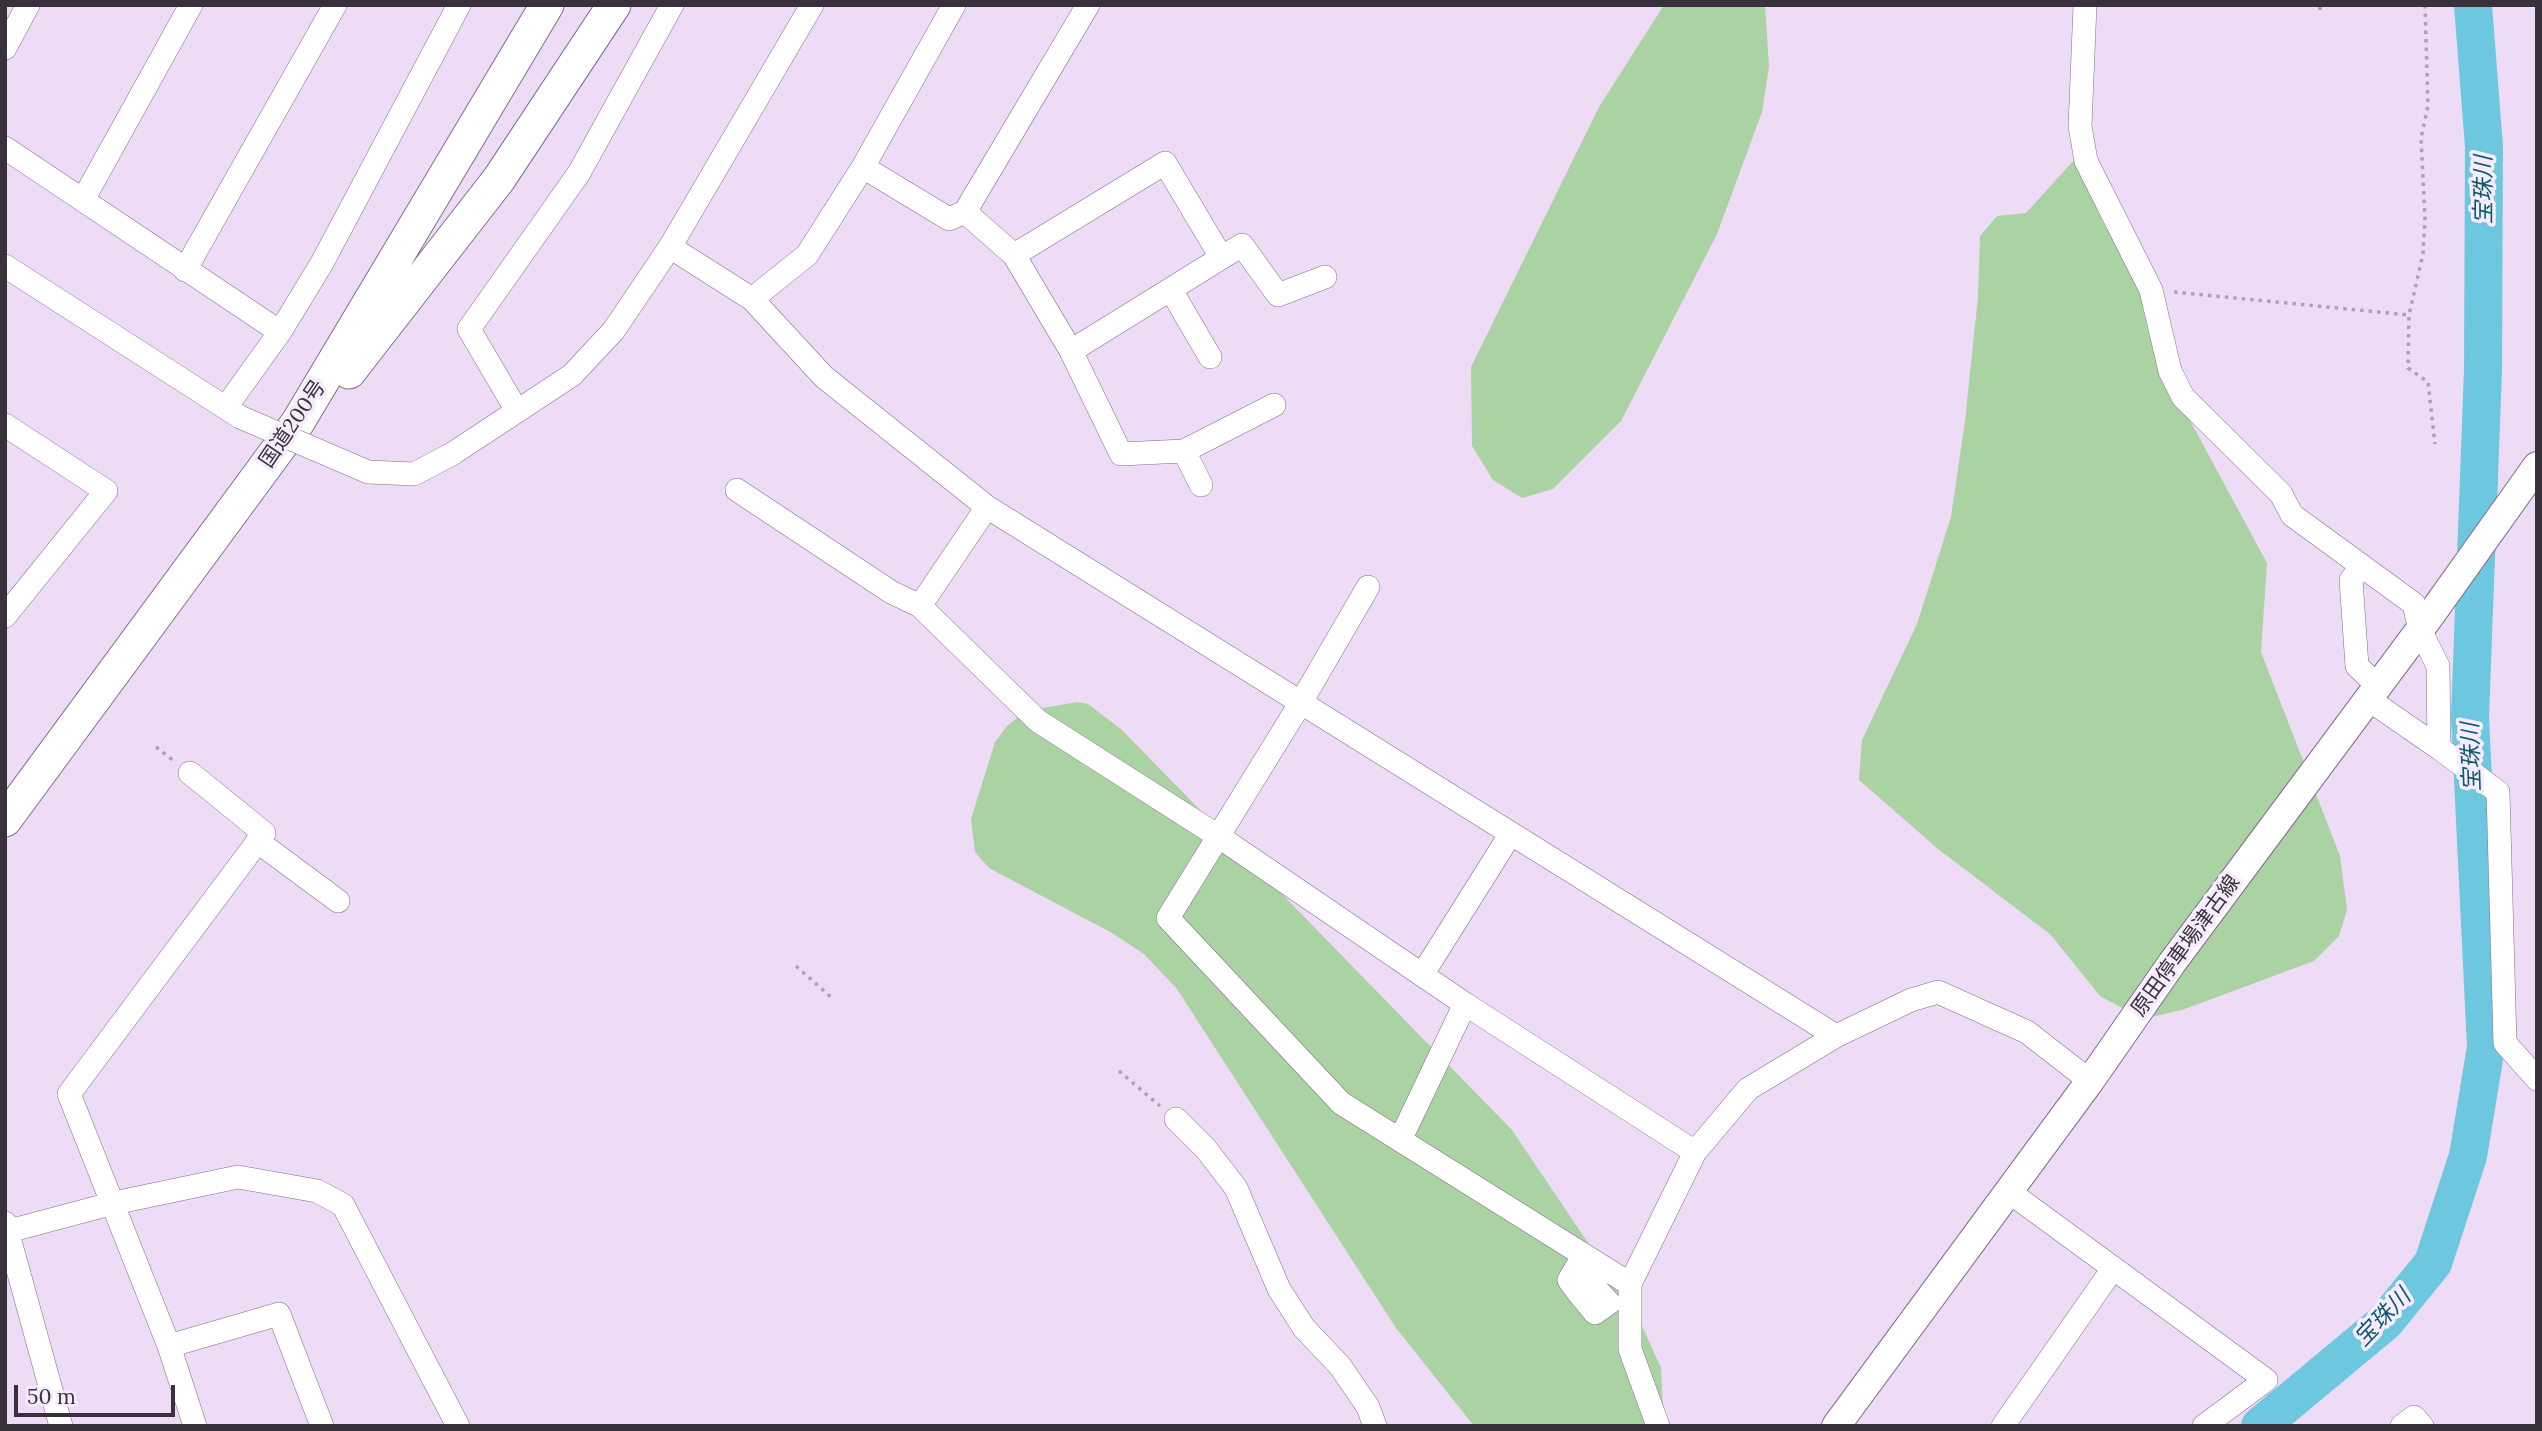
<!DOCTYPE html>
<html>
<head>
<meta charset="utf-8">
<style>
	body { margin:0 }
	#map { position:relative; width:2542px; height:1431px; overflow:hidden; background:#eedcf7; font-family:Lora,serif }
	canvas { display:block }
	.frame { position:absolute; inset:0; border:7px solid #38313b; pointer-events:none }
	.scale { position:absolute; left:14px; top:1385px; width:161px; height:32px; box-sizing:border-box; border:4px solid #38313b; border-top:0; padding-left:9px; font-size:21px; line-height:24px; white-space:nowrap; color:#38313b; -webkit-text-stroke:5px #f7ecfd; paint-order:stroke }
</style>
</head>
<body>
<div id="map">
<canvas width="2542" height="1431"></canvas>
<div class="frame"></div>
<div class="scale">50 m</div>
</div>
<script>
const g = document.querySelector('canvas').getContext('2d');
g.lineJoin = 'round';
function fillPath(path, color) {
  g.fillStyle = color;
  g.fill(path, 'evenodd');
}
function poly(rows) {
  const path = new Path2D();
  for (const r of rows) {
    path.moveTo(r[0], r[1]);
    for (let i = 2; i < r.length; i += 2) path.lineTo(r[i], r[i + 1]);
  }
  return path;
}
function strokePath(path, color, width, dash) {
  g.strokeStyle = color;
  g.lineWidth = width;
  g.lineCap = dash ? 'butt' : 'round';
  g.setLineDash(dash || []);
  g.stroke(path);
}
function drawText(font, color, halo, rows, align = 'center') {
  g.font = font + ' Lora,"Noto Sans JP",serif';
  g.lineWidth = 7;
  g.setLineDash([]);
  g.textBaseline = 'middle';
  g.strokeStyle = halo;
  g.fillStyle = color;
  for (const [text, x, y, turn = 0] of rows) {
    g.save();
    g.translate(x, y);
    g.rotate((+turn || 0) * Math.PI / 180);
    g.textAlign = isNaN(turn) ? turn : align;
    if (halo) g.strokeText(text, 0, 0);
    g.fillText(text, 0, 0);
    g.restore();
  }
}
fillPath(poly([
	[1664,5,1765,5,1769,67,1762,112,1717,234,1621,421,1553,489,1522,498,1493,480,1472,446,1471,367,1599,107],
	[2075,159,2103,223,2141,281,2143,309,2154,354,2267,563,2261,652,2340,856,2347,910,2339,936,2314,961,2182,1010,2142,1019,2100,996,2050,934,1938,849,1859,780,1862,740,1917,624,1951,517,1965,421,1978,297,1980,236,1997,216,2026,213],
	[1077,702,1088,704,1121,729,1512,1130,1638,1317,1661,1368,1664,1426,1474,1426,1396,1328,1177,989,1144,954,1112,933,989,868,975,852,971,819,995,742,1007,726,1026,711]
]), '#aad2a2');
strokePath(poly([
	[2260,1426,2385,1322,2433,1263,2468,1156,2486,1047,2470,717,2483,370,2484,147,2473,5]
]), '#6dc8df', 38);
const minor = poly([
	[2085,5,2080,126,2086,161,2151,290,2170,371,2183,397,2281,494,2292,515,2414,604,2420,630,2438,666,2439,748,2498,792,2505,1043,2537,1079],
	[5,48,28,5],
	[5,148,280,332,322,263,459,5],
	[863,167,949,219,965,212,1088,5],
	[83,200,191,5],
	[965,212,1014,255,1071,351,1121,454,1184,451,1274,405],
	[670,247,752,299,824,377,987,507,1836,1036],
	[1014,255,1165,163,1221,257],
	[5,266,240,417],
	[185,270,335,5],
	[1171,290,1210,357],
	[752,299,807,255,863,167,954,5],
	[1071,351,1242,245,1278,295,1325,277],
	[226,407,280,332],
	[517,411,469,329,579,173,672,5],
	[5,425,106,491,5,616],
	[1184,451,1201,485],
	[452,454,572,375,614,330,670,247,812,5],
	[737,490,891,592,920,606,987,507],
	[2361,567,2351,580,2357,666,2378,686],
	[1368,587,1300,704,1168,918,1341,1103,1630,1284],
	[920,606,1038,721,1218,836,1465,1004,1695,1152],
	[2368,699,2439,748],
	[190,773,264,833,69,1094,169,1346,195,1426],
	[257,841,338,901],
	[1422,975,1510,835],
	[1176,1119,1206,1149,1236,1188,1279,1289,1304,1328,1340,1366,1368,1407,1375,1426],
	[1401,1138,1465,1004],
	[2008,1191,2266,1380,2204,1426],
	[5,1223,61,1426],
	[5,1232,114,1203,238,1177,317,1191,343,1205,458,1426],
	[1577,1291,1590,1282,1609,1303,1595,1313,1577,1291,1569,1280,1584,1255],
	[169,1346,279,1314,322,1426],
	[1658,1426,1630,1349,1630,1284,1695,1152,1748,1089,1836,1036,1911,1000,1938,992,2027,1032,2090,1081],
	[2003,1426,2112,1270],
	[2402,1426,2414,1417,2422,1426]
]);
const major = poly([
	[1836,1426,2090,1081,2172,963,2430,616,2537,466]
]);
const highway = poly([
	[349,372,499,179,614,5],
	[5,820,298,422,547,5]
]);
strokePath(minor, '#7f6f87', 24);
strokePath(major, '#7f6f87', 30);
strokePath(highway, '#7f6f87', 35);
strokePath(poly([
	[2425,5,2428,106,2421,138,2425,218,2423,254,2409,315,2408,368,2428,382,2435,444],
	[2320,10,2320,5],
	[2174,292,2409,315],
	[156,747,174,761],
	[796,966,832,998],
	[1119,1071,1160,1106]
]), '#aea0b5', 3.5, [3.5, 5]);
strokePath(minor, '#fff', 23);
strokePath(major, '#fff', 28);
strokePath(highway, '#fff', 33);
const minorBridge = poly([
	[240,417,368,472,414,474,452,454]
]);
strokePath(minorBridge, '#7f6f87', 24, []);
strokePath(minorBridge, '#fff', 23);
drawText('21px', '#38313b', '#f7ecfd', [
	["国道200号",293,424,-56],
	["原田停車場津古線",2186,946,-54]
]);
drawText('italic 23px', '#0b5b6b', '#f7ecfd', [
	["宝珠川",2484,190,-90],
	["宝珠川",2472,757,-92],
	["宝珠川",2383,1318,-46]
]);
</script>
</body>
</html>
